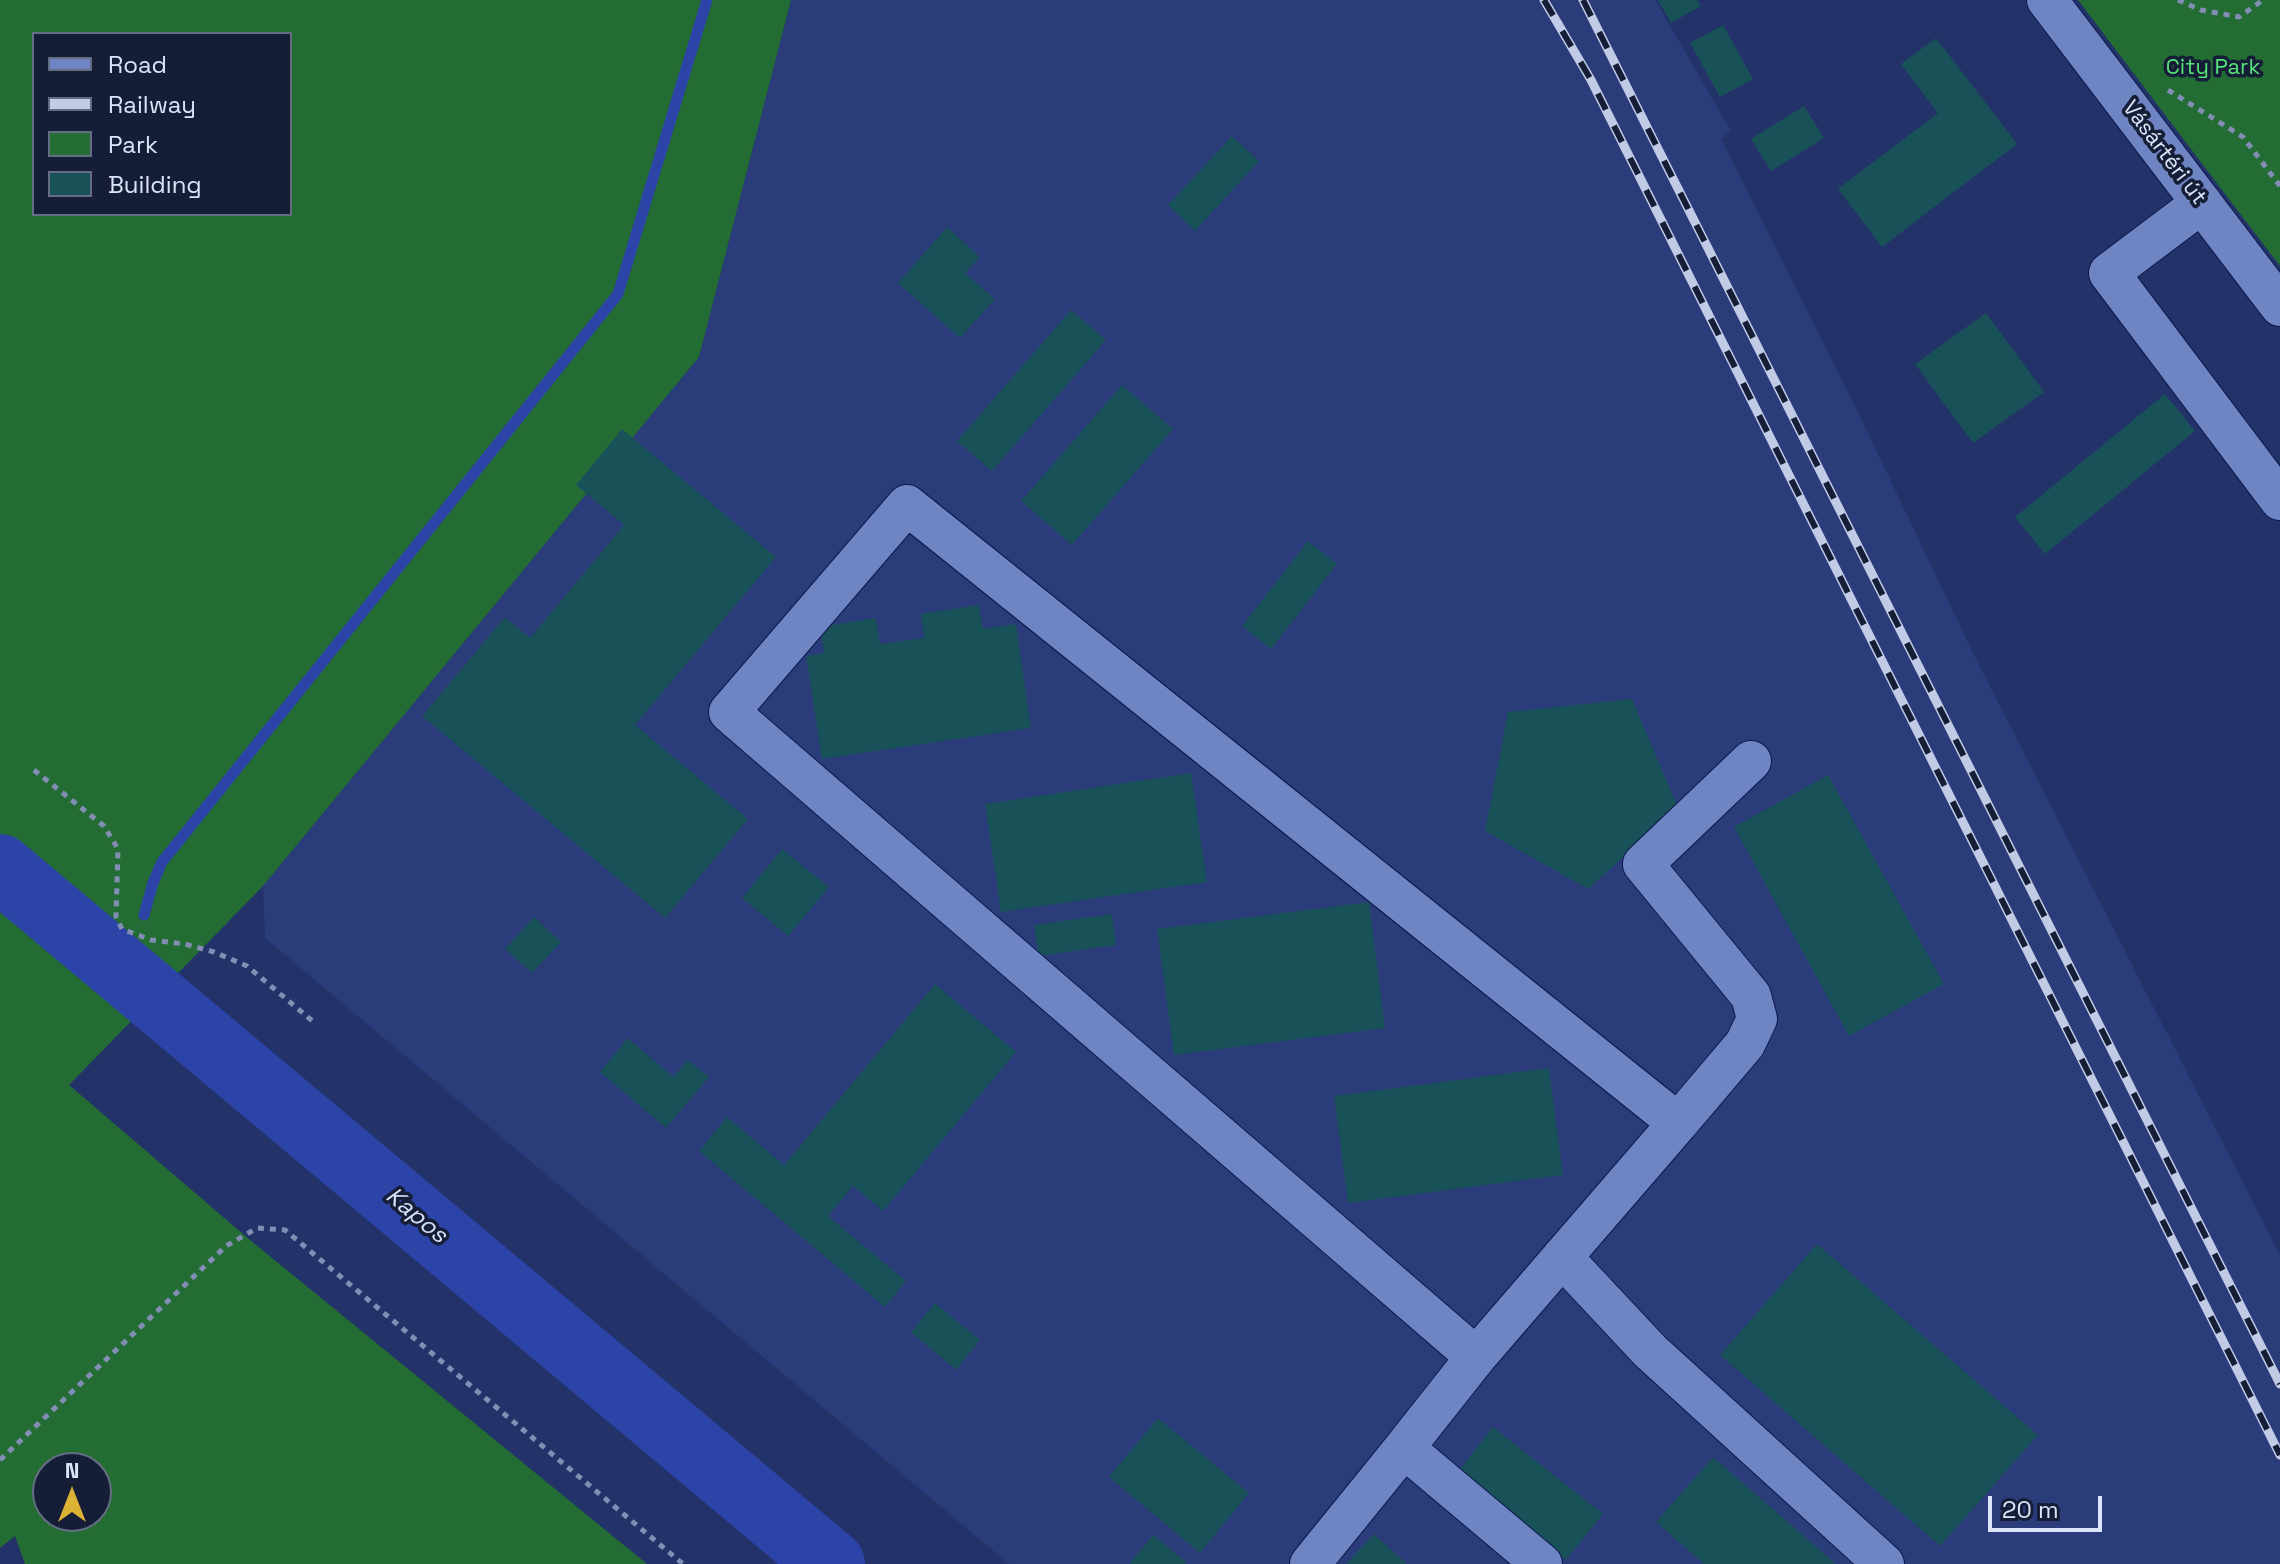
<!DOCTYPE html>
<html>
<head>
<meta charset="utf-8">
<style>
	body { margin:0 }
	#map { position:relative; width:2280px; height:1564px; overflow:hidden; background:#23336a; font-family:"Space Grotesk",sans-serif }
	canvas { display:block }
	.legend { position:absolute; left:32px; top:32px; width:260px; height:184px; box-sizing:border-box; background:#151e36; border:2px solid #656d84; margin:0; padding:10px 14px; list-style:none; font-size:24px; color:#dce4f9 }
	.legend li { display:flex; align-items:center; gap:16px; height:40px }
	.legend b { width:40px; border:2px solid #656d84 }
	.north { position:absolute; left:32px; top:1452px; width:80px; height:80px; box-sizing:border-box; background:#151e36; border:2px solid #656d84; border-radius:50%; rotate:0deg; font-size:22px; font-weight:700; line-height:32px; text-align:center; color:#dce4f9 }
	.north::after { content:''; display:block; margin:auto; width:28px; height:36px; background:#ddb133; clip-path:polygon(50% 0,100% 100%,50% 72%,0 100%) }
	.scale { position:absolute; left:1988px; top:1496px; width:114px; height:36px; box-sizing:border-box; border:4px solid #dce4f9; border-top:0; padding-left:10px; font-size:24px; line-height:28px; white-space:nowrap; color:#dce4f9; -webkit-text-stroke:6px #151e36; paint-order:stroke }
</style>
</head>
<body>
<div id="map">
<canvas width="2280" height="1564"></canvas>
<ul class="legend">
<li><b style="height:10px;background:#6e84c3"></b>Road</li>
<li><b style="height:10px;background:#c2cbe5"></b>Railway</li>
<li><b style="height:22px;background:#236d35"></b>Park</li>
<li><b style="height:22px;background:#195159"></b>Building</li>
</ul>
<div class="north">N</div>
<div class="scale">20 m</div>
</div>
<script>
const g = document.querySelector('canvas').getContext('2d');
g.lineJoin = 'round';
function fillPath(path, color) {
  g.fillStyle = color;
  g.fill(path, 'evenodd');
}
function poly(rows) {
  const path = new Path2D();
  for (const r of rows) {
    path.moveTo(r[0], r[1]);
    for (let i = 2; i < r.length; i += 2) path.lineTo(r[i], r[i + 1]);
  }
  return path;
}
function strokePath(path, color, width, dash) {
  g.strokeStyle = color;
  g.lineWidth = width;
  g.lineCap = dash ? 'butt' : 'round';
  g.setLineDash(dash || []);
  g.stroke(path);
}
function drawText(font, color, halo, rows, align = 'center') {
  g.font = font + ' "Space Grotesk",sans-serif';
  g.lineWidth = 7;
  g.setLineDash([]);
  g.textBaseline = 'middle';
  g.strokeStyle = halo;
  g.fillStyle = color;
  for (const [text, x, y, turn = 0] of rows) {
    g.save();
    g.translate(x, y);
    g.rotate((+turn || 0) * Math.PI / 180);
    g.textAlign = isNaN(turn) ? turn : align;
    if (halo) g.strokeText(text, 0, 0);
    g.fillText(text, 0, 0);
    g.restore();
  }
}
fillPath(poly([
	[791,0,1655,0,1731,131,1721,139,1852,400,1974,655,2280,1255,2280,1564,1009,1564,265,938,263,886,699,357]
]), '#2b3c7a');
fillPath(poly([
	[0,0,791,0,699,357,263,886,69,1085,250,1240,647,1564,25,1564,15,1536,0,1548],
	[34,34,290,34,290,214,34,214],
	[48,1468,96,1468,96,1516,48,1516],
	[2078,0,2280,0,2280,266,2222,190]
]), '#236d35');
strokePath(poly([
	[144,915,153,883,162,862,618,294,707,0],
	[119,968,132,951]
]), '#2c44a7', 11);
strokePath(poly([
	[0,868,831,1564]
]), '#2c44a7', 68);
fillPath(poly([
	[1658,0,1697,0,1701,6,1671,23],
	[1723,25,1753,79,1720,97,1690,43],
	[1936,38,2017,144,1882,247,1838,189,1938,113,1901,64],
	[1804,106,1824,138,1771,171,1751,139],
	[1232,136,1259,161,1195,231,1168,205],
	[947,227,980,257,965,273,995,299,960,338,898,283],
	[1071,310,1106,340,992,471,957,441],
	[1986,313,2044,392,1973,443,1915,364],
	[1122,385,1173,429,1072,545,1021,501],
	[2165,394,2195,431,2045,554,2015,517],
	[622,429,776,557,635,725,748,819,665,918,422,716,505,617,530,638,624,525,576,485],
	[1308,541,1337,564,1271,649,1242,626],
	[979,605,983,629,1016,624,1031,728,822,759,806,656,824,653,820,627,876,618,880,644,924,638,921,614],
	[1632,699,1678,808,1588,889,1485,831,1508,712],
	[1191,773,1207,882,1001,912,985,804],
	[1828,775,1944,984,1849,1036,1734,827],
	[782,849,829,887,788,936,742,898],
	[1369,902,1385,1028,1174,1055,1157,929],
	[1112,914,1116,945,1039,956,1034,925],
	[534,917,561,942,532,973,505,949],
	[935,984,1016,1052,883,1211,853,1186,828,1216,906,1281,885,1307,699,1151,727,1117,784,1165],
	[628,1038,673,1077,688,1060,709,1077,666,1128,600,1072],
	[1549,1068,1563,1175,1348,1203,1334,1096],
	[1817,1244,2038,1435,1940,1546,1720,1355],
	[935,1303,980,1340,956,1370,911,1332],
	[1158,1418,1249,1493,1200,1553,1109,1477],
	[1493,1427,1603,1514,1566,1560,1457,1473],
	[1713,1457,1836,1564,1704,1564,1656,1522],
	[1374,1534,1407,1564,1346,1564],
	[1153,1535,1186,1562,1185,1564,1129,1564]
]), '#195159');
const minor = poly([
	[2047,0,2280,306],
	[2202,203,2109,273,2280,500],
	[1678,1123,1745,1044,1757,1019,1751,996,1643,864,1751,761],
	[1562,1257,1650,1351,1884,1564],
	[1404,1448,1476,1357,1678,1123,907,505,729,712,1476,1357],
	[1310,1564,1404,1448,1542,1564]
]);
strokePath(minor, '#0d184d', 42);
strokePath(poly([
	[2178,0,2201,10,2239,17,2263,0],
	[2168,90,2243,137,2280,186],
	[34,770,104,826,118,849,116,917,122,929,151,940,185,944,214,952,247,966,316,1024],
	[0,1460,226,1246,257,1228,285,1230,683,1564]
]), '#828eb4', 5, [6, 6]);
strokePath(minor, '#6e84c3', 40);
const rail = poly([
	[1544,0,1591,80,2280,1455],
	[1583,0,2280,1384]
]);
strokePath(rail, '#c2cbe5', 9);
strokePath(rail, '#151e36', 6, [18]);
drawText('22px', '#55e378', '#151e36', [
	["City Park",2213,68]
]);
drawText('22px', '#dce4f9', '#151e36', [
	["Vásártéri út",2164,153,53]
]);
drawText('italic 24px', '#d5e0fb', '#151e36', [
	["Kapos",416,1216,40]
]);
</script>
</body>
</html>
